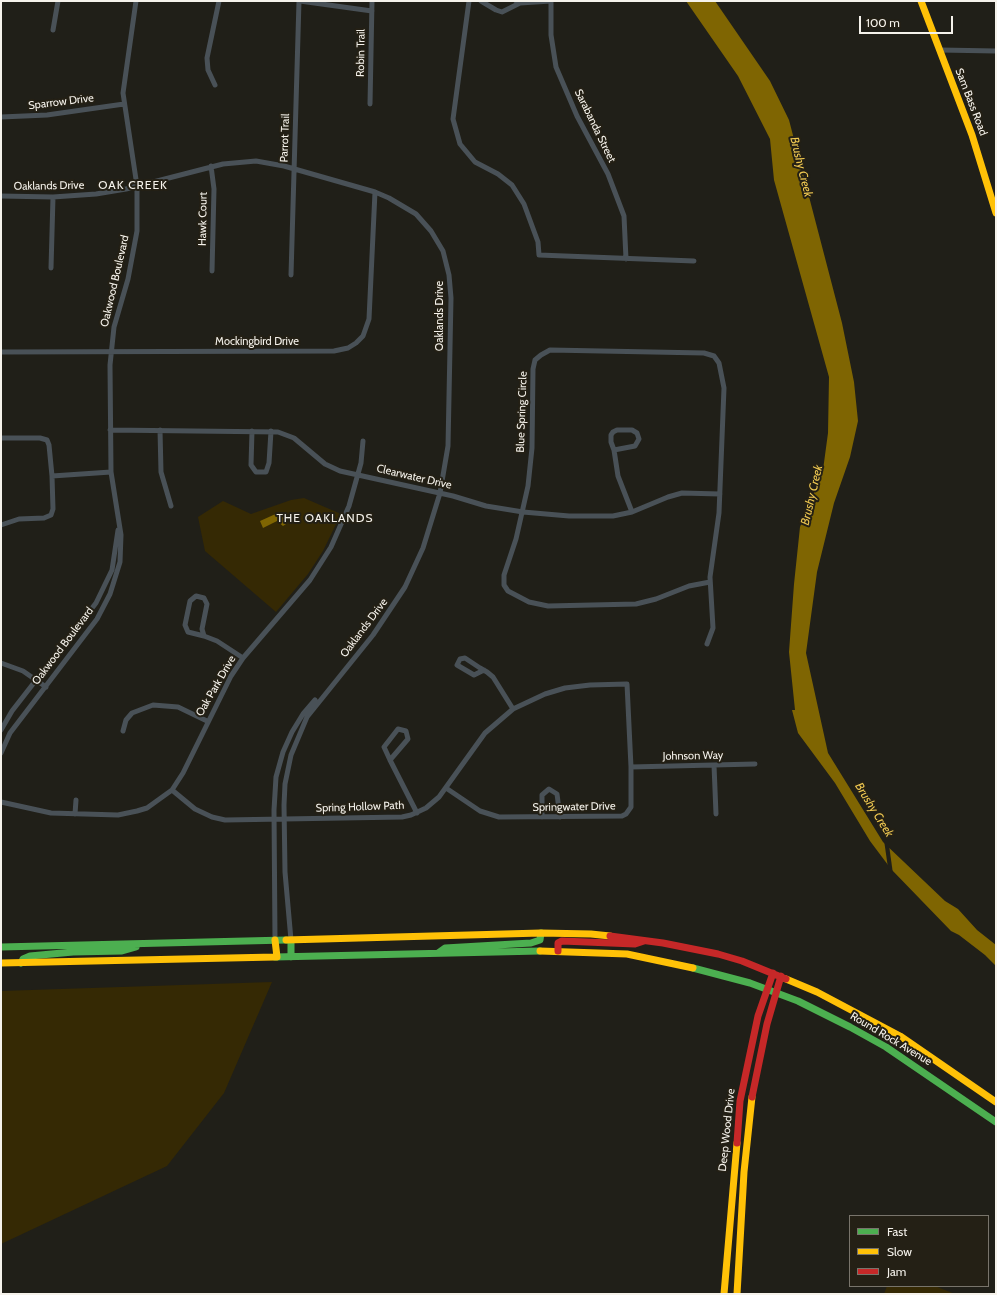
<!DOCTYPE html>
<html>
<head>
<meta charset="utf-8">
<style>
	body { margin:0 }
	#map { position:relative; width:997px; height:1295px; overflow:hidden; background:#201f18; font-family:Cabin,sans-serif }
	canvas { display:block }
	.frame { position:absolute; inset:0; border:2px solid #f5f2eb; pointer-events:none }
	.legend { position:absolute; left:849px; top:1215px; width:140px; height:72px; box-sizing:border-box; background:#242015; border:1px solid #78746b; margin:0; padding:5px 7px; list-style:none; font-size:12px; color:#f5f2eb }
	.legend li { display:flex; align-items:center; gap:8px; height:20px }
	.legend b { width:20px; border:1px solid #78746b }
	.scale { position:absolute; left:859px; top:16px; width:94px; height:18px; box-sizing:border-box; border:2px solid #f5f2eb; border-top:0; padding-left:5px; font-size:12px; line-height:14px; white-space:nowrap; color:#f5f2eb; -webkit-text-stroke:3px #242015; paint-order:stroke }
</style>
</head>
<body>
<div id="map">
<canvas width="997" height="1295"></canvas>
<div class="frame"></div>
<ul class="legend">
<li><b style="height:5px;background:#4caf50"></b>Fast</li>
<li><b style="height:5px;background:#ffc107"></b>Slow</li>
<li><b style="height:5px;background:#c62828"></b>Jam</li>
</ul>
<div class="scale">100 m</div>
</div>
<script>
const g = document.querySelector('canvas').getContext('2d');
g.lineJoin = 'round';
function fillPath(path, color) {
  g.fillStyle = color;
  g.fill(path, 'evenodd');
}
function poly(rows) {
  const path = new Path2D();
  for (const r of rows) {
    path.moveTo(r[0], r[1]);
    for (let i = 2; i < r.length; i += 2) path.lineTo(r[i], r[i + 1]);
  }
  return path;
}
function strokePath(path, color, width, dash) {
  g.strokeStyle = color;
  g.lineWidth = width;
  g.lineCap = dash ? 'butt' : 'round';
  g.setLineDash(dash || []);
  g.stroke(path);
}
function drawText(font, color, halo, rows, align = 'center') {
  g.font = font + ' Cabin,sans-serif';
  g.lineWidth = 4;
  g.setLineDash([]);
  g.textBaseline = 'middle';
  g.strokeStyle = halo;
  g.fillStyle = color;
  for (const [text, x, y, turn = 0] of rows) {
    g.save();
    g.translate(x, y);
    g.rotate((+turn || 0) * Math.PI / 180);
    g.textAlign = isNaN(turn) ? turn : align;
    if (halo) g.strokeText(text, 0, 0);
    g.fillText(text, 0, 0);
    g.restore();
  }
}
fillPath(poly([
	[304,498,341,514,323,551,308,574,276,612,205,551,198,517,223,501,251,514,291,500],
	[272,982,224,1093,167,1166,1,1244,1,991],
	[887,1286,935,1286,955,1294,884,1294]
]), '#352904');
fillPath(poly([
	[686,1,715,1,770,81,789,120,842,323,854,382,858,421,850,457,834,503,817,572,806,653,828,753,883,842,945,901,958,909,977,930,996,945,996,966,985,955,959,935,951,931,891,869,870,841,835,783,798,733,792,710,795,710,789,652,794,584,800,527,823,470,828,433,829,377,774,180,770,139,738,76],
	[280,512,286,524,283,526,277,521,263,528,260,521]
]), '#7f6502');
fillPath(poly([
	[884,840,889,845,893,874,888,868]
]), '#201f18');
strokePath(poly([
	[300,1,372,11],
	[469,1,453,119,460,144,475,162,498,174,512,185,524,204,538,242,539,255,694,261],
	[481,1,496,10,502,12,520,3,516,1],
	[520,3,551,1,551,35,556,67,577,116,608,174,624,216,626,259],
	[53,30,58,1],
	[940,50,996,51],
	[215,85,208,70,207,58,219,1],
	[370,104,372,1],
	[1,117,47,115,124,104],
	[211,166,214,189,212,271],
	[1,196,53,197,96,194,126,189,223,164,256,161,284,166,375,192,389,198,416,214,431,231,443,251,449,275,451,298,448,446,440,493,423,548,405,587,373,635,307,717,291,755,285,784,284,805,285,872,291,940],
	[51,268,53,197],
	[291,275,299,1],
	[1,352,334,351,348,348,356,343,363,336,369,319,375,192],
	[110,430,278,432,294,438,325,464,340,471,453,496,486,506,523,512,569,516,613,516,632,512,668,497,682,493,720,494],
	[160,430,161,472,171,506],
	[252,431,251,465,256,472,266,472,269,463,271,431],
	[1,438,40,438,47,440,49,445,52,476,53,509,51,515,44,518,19,519,1,525],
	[614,450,611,442,611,435,613,432,617,430,632,430,637,433,639,439,635,446,614,450,618,476,632,512],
	[52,476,111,472],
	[204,636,188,632,185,625,190,601,196,596,204,598,207,604,202,629,204,636,217,641,243,658],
	[707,644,713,628,710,577,719,513,724,388,719,363,714,356,704,353,550,350,541,355,535,360,533,369,532,448,528,486,516,539,504,575,504,585,508,591,529,602,548,606,636,604,656,599,689,586,710,582],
	[1,663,23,671,46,687],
	[484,670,474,675,457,665,460,659,465,658,480,668,487,672,493,677,513,709],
	[1,730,12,711,96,603,112,570,118,530],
	[123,731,126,720,132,713,153,705,178,707,207,721],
	[1,753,10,733,97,619,110,594,120,562,121,535,111,472,110,365,114,327,128,279,137,231,137,186,123,93,136,1],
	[390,760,408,739,406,731,398,729,384,747,390,760,417,813],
	[714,765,716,814],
	[631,767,755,764],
	[172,790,195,809,212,817,225,820,402,817,411,815,426,808,439,797,485,733,513,709,545,694,565,688,590,685,627,684,631,767,631,807,626,814,622,816,499,817,480,811,446,788],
	[1,802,51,813,118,815,137,811,147,808,172,790,183,773,231,676,243,658,310,580,331,547,349,506,361,463,363,441],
	[75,814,76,800],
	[542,817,542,795,549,789,557,794,560,817],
	[275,940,274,810,276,777,283,752,292,732,303,714,315,700]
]), '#495157', 5);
strokePath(poly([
	[291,940,291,957],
	[1,947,286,940],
	[438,953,445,948,531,943,540,940,541,933],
	[275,957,540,951],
	[21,963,23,959,30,956,73,952,122,951,136,947],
	[693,968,750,983,798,1001,850,1027,886,1047,996,1122]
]), '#4caf50', 7);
strokePath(poly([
	[921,1,972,135,996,213],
	[275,940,277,957],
	[286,940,541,933,591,934,610,936],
	[540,951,627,954,693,968],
	[1,963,275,957],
	[786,979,817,992,900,1036,996,1102],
	[724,1294,737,1143],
	[737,1294,744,1172,752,1097]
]), '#ffc107', 7);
strokePath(poly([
	[610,936,663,943,718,954,742,961,786,979],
	[558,951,558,943,562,941,635,944,644,941],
	[752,1097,767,1024,781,976],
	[737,1143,740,1101,758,1016,773,973]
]), '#c62828', 7);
drawText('11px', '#f5f2eb', '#242015', [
	["Robin Trail",361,53,-89],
	["Sparrow Drive",61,102,-7],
	["Sam Bass Road",971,102,69],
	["Sarabanda Street",595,126,64],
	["Parrot Trail",285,138,-88],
	["Oaklands Drive",49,186,-1],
	["Hawk Court",203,219,-89],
	["Oakwood Boulevard",115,281,-77],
	["Oaklands Drive",440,316,-90],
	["Mockingbird Drive",257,342],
	["Blue Spring Circle",522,412,-88],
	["Clearwater Drive",414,477,13],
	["Oaklands Drive",364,628,-53],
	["Oakwood Boulevard",63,646,-53],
	["Oak Park Drive",216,686,-60],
	["Johnson Way",693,756,-1],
	["Spring Hollow Path",360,807,-2],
	["Springwater Drive",574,807,-1],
	["Round Rock Avenue",891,1039,31],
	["Deep Wood Drive",727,1130,-84]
]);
drawText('italic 12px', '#f0c952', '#242015', [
	["Brushy Creek",801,167,76],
	["Brushy Creek",812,495,-77],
	["Brushy Creek",874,810,58]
]);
g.letterSpacing = '1px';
drawText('12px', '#f5f2eb', '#242015', [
	["OAK CREEK",133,185],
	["THE OAKLANDS",325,518]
]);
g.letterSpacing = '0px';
</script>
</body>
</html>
